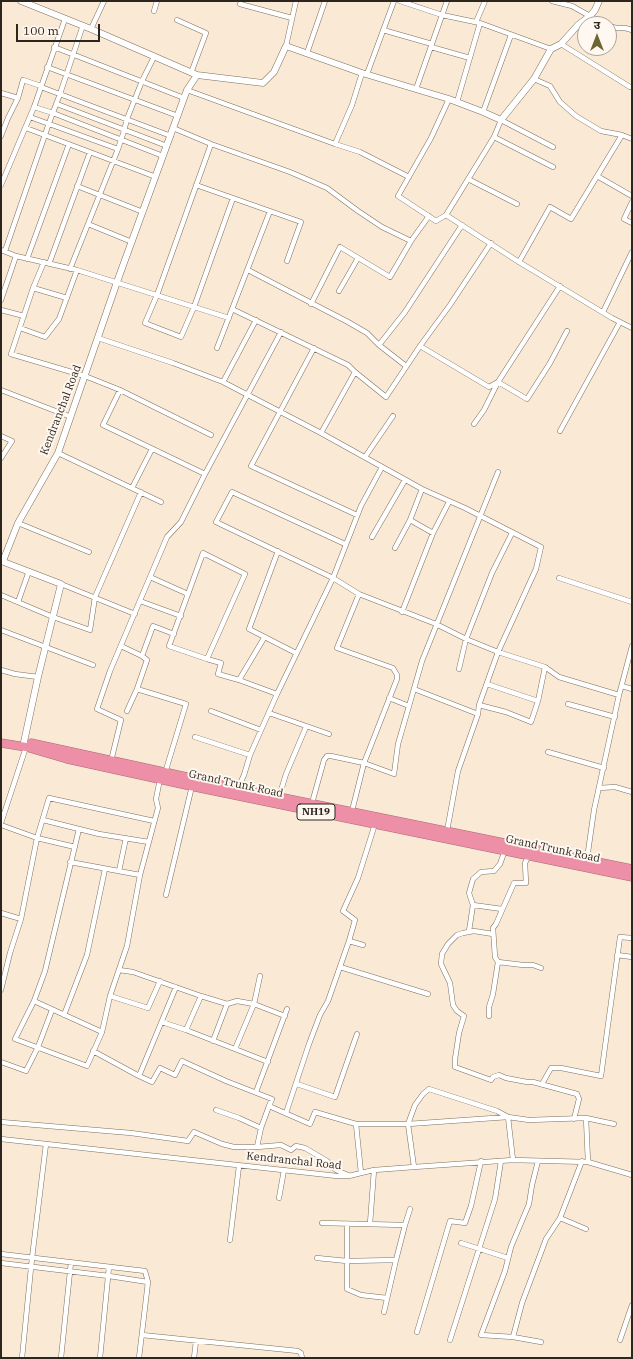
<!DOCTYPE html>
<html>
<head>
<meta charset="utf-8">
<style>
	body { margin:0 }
	#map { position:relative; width:633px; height:1359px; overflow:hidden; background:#fae9d4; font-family:"IBM Plex Serif","Noto Sans Devanagari",serif }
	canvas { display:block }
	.frame { position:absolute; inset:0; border:2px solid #2d261f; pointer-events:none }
	.north { position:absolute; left:577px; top:16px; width:40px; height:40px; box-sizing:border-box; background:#fff8f0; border:1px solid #aba49c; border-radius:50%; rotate:0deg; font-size:11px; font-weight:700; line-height:16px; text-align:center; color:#2d261f }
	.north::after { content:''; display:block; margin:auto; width:14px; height:18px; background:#6b6633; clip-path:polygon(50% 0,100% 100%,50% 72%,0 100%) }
	.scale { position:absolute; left:16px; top:24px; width:84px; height:18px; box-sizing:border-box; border:2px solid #2d261f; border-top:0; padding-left:5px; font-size:12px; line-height:14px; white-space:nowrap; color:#2d261f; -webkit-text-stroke:3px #fff8f0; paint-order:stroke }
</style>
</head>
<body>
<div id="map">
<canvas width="633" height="1359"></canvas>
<div class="frame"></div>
<div class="north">उ</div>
<div class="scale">100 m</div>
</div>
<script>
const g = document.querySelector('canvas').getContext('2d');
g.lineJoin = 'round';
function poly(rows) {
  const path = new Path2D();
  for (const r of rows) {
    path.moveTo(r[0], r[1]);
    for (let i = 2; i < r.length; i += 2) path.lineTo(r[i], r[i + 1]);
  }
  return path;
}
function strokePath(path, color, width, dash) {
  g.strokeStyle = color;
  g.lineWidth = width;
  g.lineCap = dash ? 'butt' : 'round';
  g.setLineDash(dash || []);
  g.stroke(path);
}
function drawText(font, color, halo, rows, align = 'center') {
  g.font = font + ' "IBM Plex Serif",serif';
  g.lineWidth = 4;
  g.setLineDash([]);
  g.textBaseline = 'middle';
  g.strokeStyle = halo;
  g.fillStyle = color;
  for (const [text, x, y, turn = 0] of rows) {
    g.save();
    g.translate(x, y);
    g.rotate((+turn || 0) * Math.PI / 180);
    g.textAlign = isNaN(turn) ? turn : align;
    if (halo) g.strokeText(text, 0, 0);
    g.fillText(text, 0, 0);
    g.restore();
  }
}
const street = poly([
	[400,1,442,15,480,23,551,49],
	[552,1,572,6,604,24],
	[240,4,292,18],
	[154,11,157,1],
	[177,20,206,33,191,73],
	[476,22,485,1],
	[609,26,616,28,625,28,632,30],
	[91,29,104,1],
	[383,30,432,44],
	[561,44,630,87],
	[286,46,296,1],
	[54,47,184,98],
	[431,47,470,58],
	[307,53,325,1],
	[47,67,178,116],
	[367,74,394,1],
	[534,79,550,86,560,102,576,116,601,131,622,135,632,139],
	[41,87,171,136],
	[416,89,447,1],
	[187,90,335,144,360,152,409,177],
	[1,93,18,98],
	[457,102,480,23],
	[57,104,167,146],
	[34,107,53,113,163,156],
	[483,112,511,35],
	[30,117,118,149],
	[26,128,156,177],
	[173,128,211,144,290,172,327,188,358,211,382,227,411,241,390,277,340,247,311,304],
	[1,136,8,118,18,98,23,80,41,86],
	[494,137,553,167],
	[211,144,157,295,145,323,181,337,194,307,233,198],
	[335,144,352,105,362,73],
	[553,147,501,120,494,137,446,215,519,262,612,318,632,328],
	[597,176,632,196],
	[468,179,517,204],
	[1,185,34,107,65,19],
	[196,185,301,222,287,261],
	[77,186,143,212],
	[632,202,624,219,632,223],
	[446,215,436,221,398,196,431,138,449,99],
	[88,224,132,242],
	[411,241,429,216],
	[1,250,16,256,77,270,229,318],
	[5,251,49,123,60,94,83,25],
	[27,259,69,144],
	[44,262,33,288,11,354,85,376,120,390,211,435],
	[519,262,550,207,571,219,622,135],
	[49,264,90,152],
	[70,269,118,149,124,131,127,119,142,81,154,57],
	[248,270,348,322,367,333,379,345,406,366],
	[33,288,67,298],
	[339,291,358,258],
	[1,300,16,256],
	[232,309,348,365,355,372,386,397,420,346,450,305,491,243],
	[1,310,24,316],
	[603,312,632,252],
	[20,328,45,337,59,319,77,270],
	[98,338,173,363,223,382,321,433,422,489,465,508,541,547,536,569,498,652,479,705,478,714,458,771,447,831],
	[379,345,405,312,462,225],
	[420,346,489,387,498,382,527,399,550,363,567,331],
	[217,348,270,211],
	[314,348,251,466,357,515],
	[223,382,256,320],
	[1,390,71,417],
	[474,424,484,410,498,382,560,286],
	[560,431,620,322],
	[321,433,355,372],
	[1,436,12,441,1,458],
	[58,453,161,502],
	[365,457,393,416],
	[205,474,281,332],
	[132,488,152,449],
	[410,520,433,533],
	[18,523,89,552],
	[372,537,405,480],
	[345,544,232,492,216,522,333,578,359,594,436,624,466,639,498,652,545,667,559,677,619,695],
	[395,548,410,520,422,489],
	[278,551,249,629,296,653],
	[150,577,188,594],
	[559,578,632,602],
	[61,584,135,614],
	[1,595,53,617,90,630,95,597,141,492],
	[140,601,181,616],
	[18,602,29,571],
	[402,612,433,533,449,502],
	[1,630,93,665],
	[121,646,142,656],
	[207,659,245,574,203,553,169,646,207,659,221,663,218,674,239,680,277,694],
	[459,669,466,639,492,573,512,533],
	[1,670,15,674,38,677],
	[239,680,264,638],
	[487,684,538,701],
	[622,686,632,689],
	[414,689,478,714],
	[389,698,409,706],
	[568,704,615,717],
	[479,705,506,712,531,722,538,701,545,667],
	[127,711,137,689],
	[211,711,261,730],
	[269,713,329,734],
	[195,737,250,755,277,694,333,578,361,506,382,467],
	[548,752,604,768],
	[111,761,121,720,97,709,110,671,167,537,181,522,205,474,103,425,120,390],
	[165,773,186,704,137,689,147,660,142,656,153,626,174,634],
	[238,788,244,775,250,755],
	[599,788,615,787,632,792],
	[279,797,286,774,306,727],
	[312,803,324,760,327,756,331,756,364,763,394,774,398,744,422,661,498,472],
	[352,811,364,763,397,679,397,675,393,668,337,648,359,594],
	[43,820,99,834,149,842],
	[1,823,26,747],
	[1,825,37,838,75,847],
	[79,829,45,971,34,1001,15,1039,87,1066,102,1032,110,996,127,946,140,875,158,808,156,799,160,779],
	[587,859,594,810,619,695,632,646],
	[70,862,140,875],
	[119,871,126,838],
	[166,895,192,786],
	[473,905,502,909],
	[1,913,21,919],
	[469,931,473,905,469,893,473,879,481,872,494,871,500,864,505,850],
	[493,934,474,931,463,933,457,935,448,944,442,954,441,964,450,983,453,1005,457,1011,464,1016,459,1033,455,1059,455,1067,491,1080,493,1077,499,1075,506,1078,527,1082,533,1082,577,1094,579,1099,574,1119],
	[349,941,355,920,343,911,358,878,375,824],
	[617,955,632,957],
	[498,962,523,965,533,965,541,968],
	[340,967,428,994],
	[119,970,133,972,201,996,227,1004,237,1001,254,1004,285,1016],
	[260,976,254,1004,235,1049,268,1062],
	[1,990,10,953,21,919,37,838,49,798,154,821],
	[110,996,148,1008,160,981],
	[34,1001,102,1032],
	[64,1015,87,955,105,869],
	[489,1016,489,1007,493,994,498,962,495,957,493,928,496,924,514,883,526,883,525,863,528,857,531,856],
	[162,1022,186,1030,201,996],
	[186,1030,235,1049],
	[213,1041,227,1004],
	[93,1051,139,1076,176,987],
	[1,1062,26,1071,38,1047,52,1010],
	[139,1076,152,1082,160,1068,175,1075,182,1061,226,1081,272,1099,269,1106,310,1124,315,1112,356,1124,408,1124,508,1117,529,1120,586,1118,614,1124],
	[297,1084,335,1097,357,1034],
	[542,1084,551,1068,561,1068,601,1076,620,937,632,938],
	[256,1092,287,1009],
	[216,1110,239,1118,261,1128],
	[286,1113,309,1044,320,1015,328,1001,349,941,363,945],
	[586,1118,588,1162],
	[1,1122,131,1133,188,1141,194,1132,222,1144,234,1147,257,1147,281,1145,291,1150,296,1146,305,1148,327,1161,336,1170,348,1175],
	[356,1124,361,1173],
	[1,1139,337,1176,349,1176,361,1173,374,1170,414,1167,513,1160,588,1162,632,1175],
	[257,1147,261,1128,269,1106],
	[538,1161,532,1185,529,1204,511,1247,505,1271,481,1335,513,1337,541,1342],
	[414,1167,408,1124,415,1105,423,1094,429,1089,497,1111,508,1117,513,1160],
	[279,1198,284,1170],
	[560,1218,586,1229],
	[322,1223,405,1225,396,1260,384,1312],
	[347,1224,347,1289,361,1295,387,1298],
	[370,1224,374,1170],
	[405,1225,410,1209],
	[230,1240,239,1166],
	[461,1243,508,1258],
	[1,1254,145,1271,148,1282,139,1358],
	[317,1258,347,1261,396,1260],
	[1,1263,109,1276,148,1282],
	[417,1332,450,1221,465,1223,471,1206,481,1161],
	[142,1335,298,1351,301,1353,302,1358],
	[513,1337,522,1303,546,1239,560,1218,582,1161],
	[450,1340,495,1199,501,1161],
	[620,1340,632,1305],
	[22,1358,32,1258,46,1144],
	[61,1358,71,1262],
	[100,1358,109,1267],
	[194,1358,196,1341]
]);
const secondary = poly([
	[21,1,91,29,197,75,263,83,274,72,286,46,362,73,449,99,483,112,501,120,534,79,551,49,561,44,578,25,590,16,595,10,599,1],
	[1,561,61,584,38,677,24,742,26,747],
	[3,561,18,523,58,453,117,282,184,98,187,90,197,75]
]);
const highway = poly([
	[1,743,26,747,67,759,195,787,632,877],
	[31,743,279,797,632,869]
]);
strokePath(street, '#7e6f5d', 5.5);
strokePath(secondary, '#7e6f5d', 7);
strokePath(highway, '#a96a77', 9);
strokePath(street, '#fff', 4.5);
strokePath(secondary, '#fff', 6);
strokePath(highway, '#ec8fa7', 8);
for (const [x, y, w] of [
	[316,812,38]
]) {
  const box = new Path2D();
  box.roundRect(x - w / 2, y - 8, w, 16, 3);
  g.fillStyle = '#fff8f0';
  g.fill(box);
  strokePath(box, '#2d261f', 1);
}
drawText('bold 10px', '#2d261f', null, [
	["NH19",316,812]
]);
drawText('11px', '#2d261f', '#fff8f0', [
	["Kendranchal Road",61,410,-69],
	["Grand Trunk Road",236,784,12],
	["Grand Trunk Road",553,849,12],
	["Kendranchal Road",294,1161,6]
]);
</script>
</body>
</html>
